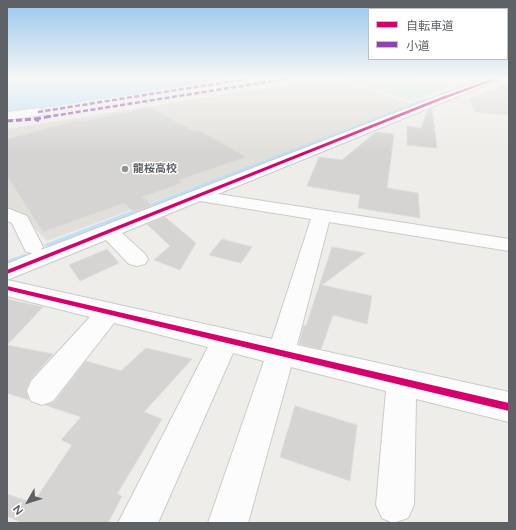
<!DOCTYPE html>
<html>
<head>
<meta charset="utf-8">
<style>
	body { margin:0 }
	#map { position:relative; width:516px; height:530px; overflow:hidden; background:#eeede9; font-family:"Varela Round","Noto Sans JP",sans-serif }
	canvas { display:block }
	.frame { position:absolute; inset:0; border:8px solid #5e6267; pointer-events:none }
	.legend { position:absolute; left:368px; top:8px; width:140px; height:52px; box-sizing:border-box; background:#fff; border:1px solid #bfc0c2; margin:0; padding:5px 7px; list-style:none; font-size:12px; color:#5e6267 }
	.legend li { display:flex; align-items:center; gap:8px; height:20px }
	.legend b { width:20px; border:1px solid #bfc0c2 }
	.north { position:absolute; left:8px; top:482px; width:40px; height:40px; -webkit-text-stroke:3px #fff; paint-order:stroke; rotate:231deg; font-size:11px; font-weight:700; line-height:16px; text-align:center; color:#5e6267 }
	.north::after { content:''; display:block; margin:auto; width:14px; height:18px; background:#5e6267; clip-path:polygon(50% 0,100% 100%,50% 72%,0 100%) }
</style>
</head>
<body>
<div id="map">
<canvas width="516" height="530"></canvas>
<div class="frame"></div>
<ul class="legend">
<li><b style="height:5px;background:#d6006c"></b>自転車道</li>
<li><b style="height:5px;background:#8e44ad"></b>小道</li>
</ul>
<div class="north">N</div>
</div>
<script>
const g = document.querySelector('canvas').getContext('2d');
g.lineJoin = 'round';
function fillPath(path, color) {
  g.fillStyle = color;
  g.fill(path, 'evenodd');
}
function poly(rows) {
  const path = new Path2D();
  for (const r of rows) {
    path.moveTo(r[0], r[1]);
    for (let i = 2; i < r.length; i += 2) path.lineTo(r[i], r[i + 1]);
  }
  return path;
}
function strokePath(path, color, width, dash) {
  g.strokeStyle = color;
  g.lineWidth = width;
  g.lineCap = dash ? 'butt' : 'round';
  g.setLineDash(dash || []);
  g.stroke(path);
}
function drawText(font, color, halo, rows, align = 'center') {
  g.font = font + ' "Varela Round","Noto Sans JP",sans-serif';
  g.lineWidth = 3;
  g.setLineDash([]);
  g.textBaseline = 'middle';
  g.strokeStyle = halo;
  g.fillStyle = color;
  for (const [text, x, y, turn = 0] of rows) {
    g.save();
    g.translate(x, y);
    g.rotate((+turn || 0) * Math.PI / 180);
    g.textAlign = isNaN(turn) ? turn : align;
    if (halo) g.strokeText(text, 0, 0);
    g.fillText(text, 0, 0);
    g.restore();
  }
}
fillPath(poly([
	[509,82,509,119,507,115,475,112,469,99]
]), '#dedcd9');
fillPath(poly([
	[330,78,416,105,47,241,22,215,7,208,7,129]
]), '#e1dfd9');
fillPath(poly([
	[337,78,422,78,451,86,412,101]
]), '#d7ead5');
fillPath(poly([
	[7,78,236,78,7,114]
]), '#bde0f8');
fillPath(poly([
	[478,78,483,78,474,83,471,82,478,78],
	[463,84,466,85,442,95,439,94,463,84],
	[426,98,429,99,49,246,47,247,44,245,45,244,426,98],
	[25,254,28,256,27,258,7,265,7,260,25,254]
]), '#bde0f8');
const building = poly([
	[150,107,193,131,199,130,246,157,179,180,182,183,142,197,152,205,134,212,124,203,43,232,7,176,7,139,78,120,81,122,150,107],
	[432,109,437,148,407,145,407,126,421,128,428,110,432,109],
	[376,132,394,134,387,188,418,193,420,218,358,208,360,195,307,186,319,157,342,160,376,132],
	[165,217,196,243,180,270,154,260,170,246,147,224,165,217],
	[222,239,252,247,241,263,209,255,222,239],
	[332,247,365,253,322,285,372,296,367,324,333,315,321,349,299,344,304,325,306,326,332,247],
	[107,249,119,263,80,281,69,265,107,249],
	[7,299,43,307,7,345,7,299],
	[7,345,53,354,30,380,26,390,29,400,7,393,7,345],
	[146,348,192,359,144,412,162,419,117,494,122,496,108,523,22,523,7,516,7,494,33,503,72,445,61,440,81,417,45,405,54,402,86,361,121,371,146,348],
	[295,406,357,425,350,481,280,457,295,406]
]);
fillPath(building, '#d5d4d2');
strokePath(building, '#dedcd8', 1);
const minor = poly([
	[489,78,503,78,218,194,509,239,509,251,329,222,297,345,509,392,509,422,416,399,414,505,408,518,393,523,382,518,376,505,386,391,291,367,248,523,208,523,264,361,233,353,158,523,118,523,208,347,114,323,53,401,42,405,31,401,27,391,31,381,90,317,7,296,7,280,272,339,311,219,200,201,122,233,145,254,148,259,145,264,137,266,129,264,106,240,7,280,7,264,33,253,26,252,12,223,7,221,7,208,27,216,43,247,41,250,436,97,489,78],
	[38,108,42,109,44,112,42,115,7,120,7,112,38,108]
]);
strokePath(minor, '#cacbcb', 2);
fillPath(minor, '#fcfcfc');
strokePath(poly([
	[38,112,252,78],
	[46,117,292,78]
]), '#8e44ad', 2.5, [5, 2.5]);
strokePath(poly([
	[35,119,52,116],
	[7,121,35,119,39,121]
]), '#8e44ad', 3, [6, 3]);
fillPath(poly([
	[495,78,500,78,441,100,7,274,7,270,439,98,495,78],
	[7,286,509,403,509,411,7,290,7,286]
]), '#d6006c');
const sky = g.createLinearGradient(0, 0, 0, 153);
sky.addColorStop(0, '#97c6ee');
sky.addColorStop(0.51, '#f7f7f5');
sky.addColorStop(1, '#f7f7f500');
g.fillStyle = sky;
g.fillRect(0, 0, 516, 153);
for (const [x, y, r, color] of [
	[125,169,4,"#909394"]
]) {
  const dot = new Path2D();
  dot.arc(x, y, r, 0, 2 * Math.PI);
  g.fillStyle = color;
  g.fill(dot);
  strokePath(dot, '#fff', 1.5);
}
drawText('bold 11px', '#5e6267', '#fff', [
	["龍桜高校",133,169]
], 'left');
</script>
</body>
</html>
